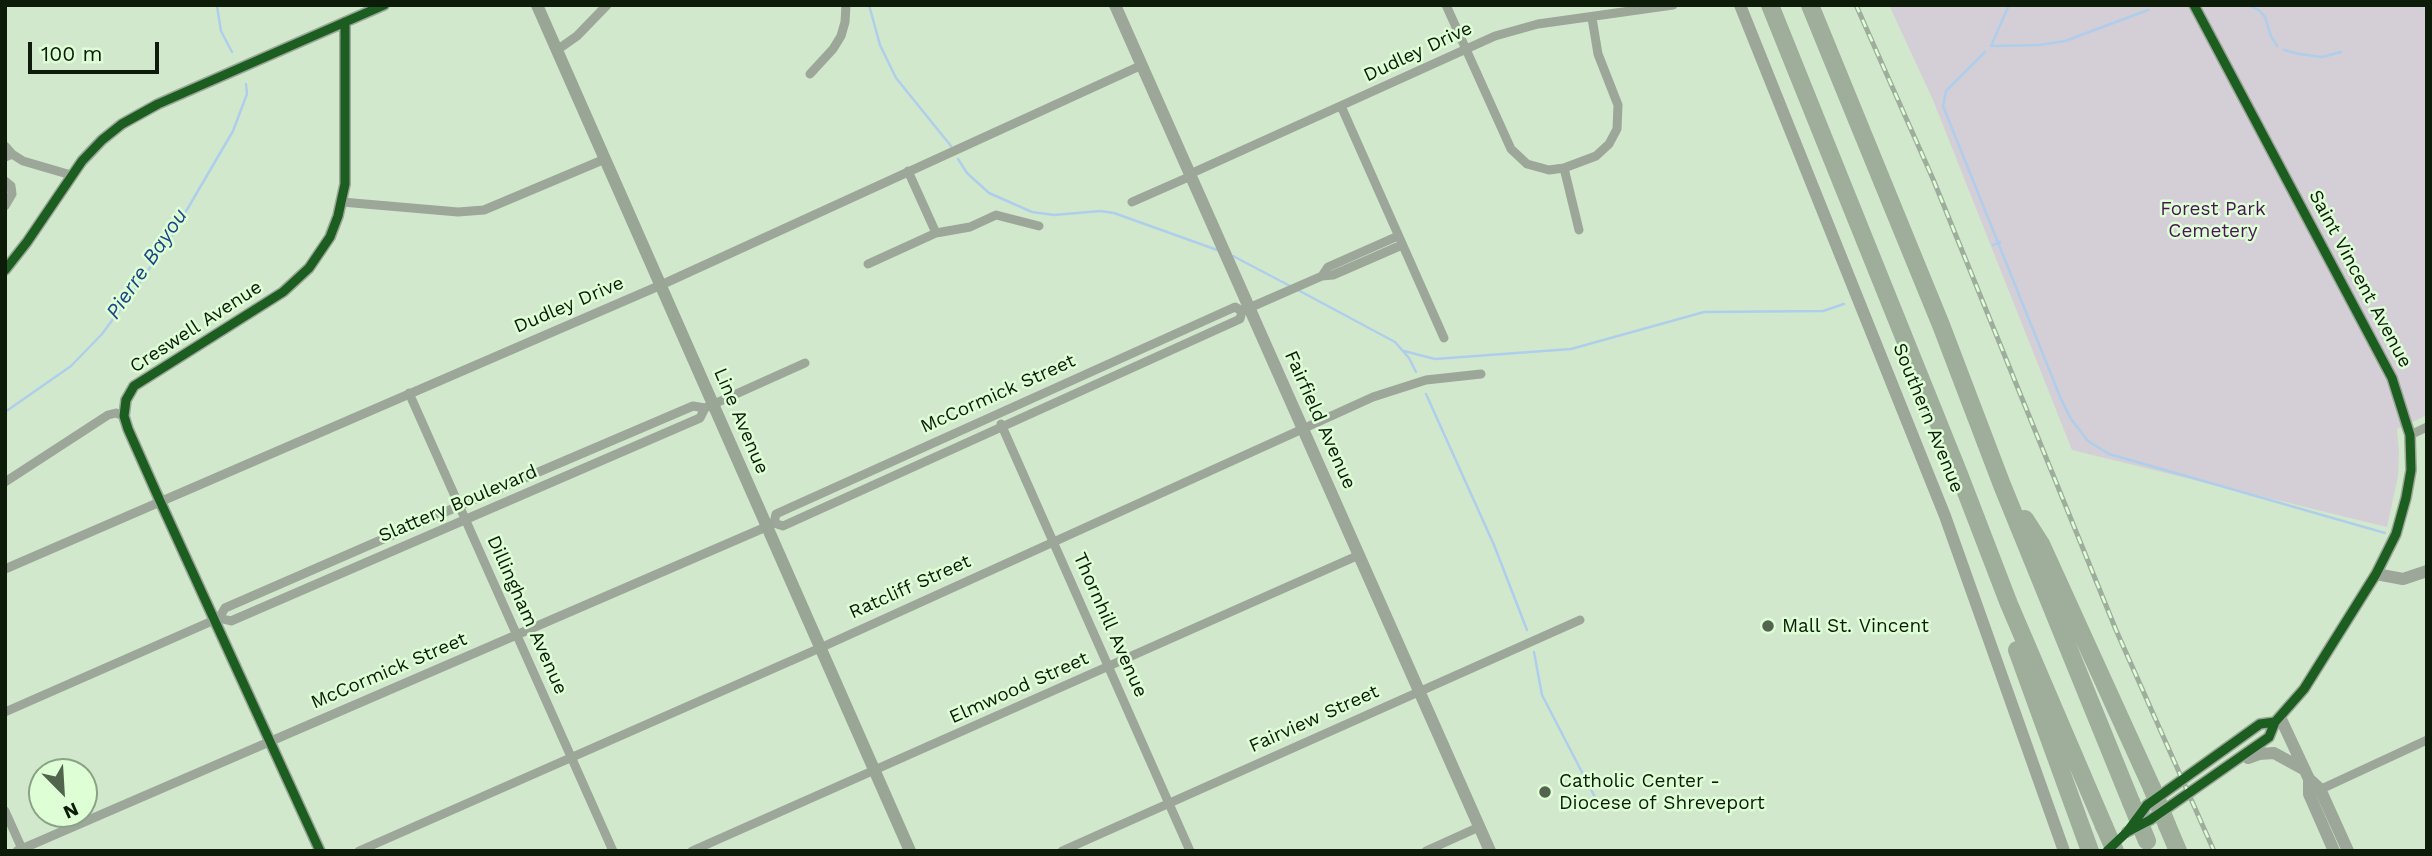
<!DOCTYPE html>
<html>
<head>
<meta charset="utf-8">
<style>
	body { margin:0 }
	#map { position:relative; width:2432px; height:856px; overflow:hidden; background:#d2e8cd; font-family:"Work Sans",sans-serif }
	canvas { display:block }
	.frame { position:absolute; inset:0; border:7px solid #0d1b09; pointer-events:none }
	.north { position:absolute; left:28px; top:758px; width:70px; height:70px; box-sizing:border-box; background:#defed6; border:2px solid #8aa384; border-radius:50%; rotate:156deg; font-size:19px; font-weight:700; line-height:28px; text-align:center; color:#0d1b09 }
	.north::after { content:''; display:block; margin:auto; width:24px; height:32px; background:#52634e; clip-path:polygon(50% 0,100% 100%,50% 72%,0 100%) }
	.scale { position:absolute; left:28px; top:42px; width:131px; height:32px; box-sizing:border-box; border:4px solid #0d1b09; border-top:0; padding-left:9px; font-size:21px; line-height:24px; white-space:nowrap; color:#0d1b09; -webkit-text-stroke:5px #defed6; paint-order:stroke }
</style>
</head>
<body>
<div id="map">
<canvas width="2432" height="856"></canvas>
<div class="frame"></div>
<div class="north">N</div>
<div class="scale">100 m</div>
</div>
<script>
const g = document.querySelector('canvas').getContext('2d');
g.lineJoin = 'round';
function fillPath(path, color) {
  g.fillStyle = color;
  g.fill(path, 'evenodd');
}
function poly(rows) {
  const path = new Path2D();
  for (const r of rows) {
    path.moveTo(r[0], r[1]);
    for (let i = 2; i < r.length; i += 2) path.lineTo(r[i], r[i + 1]);
  }
  return path;
}
function strokePath(path, color, width, dash) {
  g.strokeStyle = color;
  g.lineWidth = width;
  g.lineCap = dash ? 'butt' : 'round';
  g.setLineDash(dash || []);
  g.stroke(path);
}
function drawText(font, color, halo, rows, align = 'center') {
  g.font = font + ' "Work Sans",sans-serif';
  g.lineWidth = 5;
  g.setLineDash([]);
  g.textBaseline = 'middle';
  g.strokeStyle = halo;
  g.fillStyle = color;
  for (const [text, x, y, turn = 0] of rows) {
    g.save();
    g.translate(x, y);
    g.rotate((+turn || 0) * Math.PI / 180);
    g.textAlign = isNaN(turn) ? turn : align;
    if (halo) g.strokeText(text, 0, 0);
    g.fillText(text, 0, 0);
    g.restore();
  }
}
fillPath(poly([
	[1889,5,2427,5,2427,415,2397,429,2399,453,2398,476,2387,527,2072,450,1933,100]
]), '#d4ced6');
strokePath(poly([
	[218,5,217,6,221,31,232,52],
	[869,5,880,45,896,78,951,146],
	[2248,5,2259,10,2265,17,2271,36,2277,46],
	[1991,46,2039,45,2065,41,2148,10],
	[1991,46,2009,5],
	[2284,50,2299,54,2322,57,2341,52],
	[1985,52,1946,91,1943,106,2061,399,2071,419,2088,441,2109,454,2385,533],
	[958,159,967,173,989,193,1032,212,1054,215,1100,211,1114,213,1220,251],
	[1993,245,2000,242],
	[1233,256,1292,287],
	[1298,290,1395,342,1409,358,1416,372],
	[1404,351,1435,359,1571,349,1704,312,1823,311,1844,304],
	[1426,394,1494,545,1527,630],
	[5,412,71,366,102,334,136,288,171,237,233,131,247,94,246,84],
	[1534,652,1542,695,1599,805]
]), '#afceec', 2.5);
strokePath(poly([
	[1446,5,1511,149,1527,164,1549,170,1564,168,1596,156,1609,144,1617,129,1618,105,1598,54,1592,18],
	[557,50,577,36,607,5],
	[810,74,833,49,841,36,845,22,846,5],
	[1341,106,1444,338],
	[5,146,12,154],
	[5,157,12,154,23,161,71,175],
	[1564,168,1579,230],
	[908,171,936,233],
	[1190,174,1495,36,1538,24,1673,5],
	[5,181,11,186,12,194,5,206],
	[342,202,458,212,484,210,605,159],
	[1132,202,1191,176],
	[868,264,936,233,970,227,996,215,1039,226],
	[1322,276,1328,267,1398,236],
	[409,393,613,851],
	[1001,424,1190,851],
	[2410,435,2427,427],
	[5,482,108,415,116,413,124,416],
	[774,523,776,514,1235,307,1242,311],
	[5,569,661,285,1142,65],
	[219,618,231,621,700,418,705,408],
	[5,712,219,618,225,608,459,506,693,406,705,408,805,363],
	[2317,791,2427,740],
	[5,811,23,851],
	[17,851,766,527,774,523,783,526,1240,319,1242,311,1249,308,1322,276,1333,275,1402,245],
	[359,851,820,648,1373,397,1426,380,1481,374],
	[692,851,1359,555],
	[1062,851,1580,620],
	[1426,851,1479,827]
]), '#9ca699', 9);
strokePath(poly([
	[1115,5,1490,851],
	[1740,5,1945,516,2064,851],
	[5,270,27,242,82,161,102,140,122,124,158,104,384,5],
	[2376,574,2403,579,2427,571],
	[2280,717,2309,779,2320,789,2348,851],
	[2248,758,2259,754,2274,753,2305,770],
	[2309,779,2309,794,2334,851],
	[2135,822,2147,805,2260,724,2275,722],
	[2127,832,2150,820,2269,737,2275,722,2304,689,2376,574,2396,534,2406,498,2411,470,2410,435,2392,378,2194,5],
	[320,851,160,501,128,429,124,416,126,400,134,386,283,292,309,268,330,237,338,216,345,184,345,22]
]), '#9ca699', 12);
strokePath(poly([
	[537,5,910,851]
]), '#99a696', 12);
strokePath(poly([
	[1770,5,1959,474,2009,604,2104,826],
	[1810,5,1941,325,2002,485,2131,802],
	[2025,519,2041,544,2152,788],
	[2017,650,2090,851],
	[2167,825,2178,851]
]), '#9fae9b', 18);
const rail = poly([
	[1856,5,1933,179,2116,630,2214,851]
]);
strokePath(rail, '#9fad9c', 5);
strokePath(rail, '#defed6', 2.5, [8]);
strokePath(poly([
	[2152,788,2167,825],
	[2131,802,2147,841],
	[2104,826,2115,851]
]), '#9fae9b', 18);
strokePath(poly([
	[5,270,27,242,82,161,102,140,122,124,158,104,384,5],
	[2127,832,2150,820,2269,737,2275,722,2304,689,2376,574,2396,534,2406,498,2411,470,2410,435,2392,378,2194,5],
	[320,851,160,501,128,429,124,416,126,400,134,386,283,292,309,268,330,237,338,216,345,184,345,22],
	[2107,851,2127,832,2147,805,2260,724,2275,722]
]), '#1b5e20', 9);
for (const [x, y, r, color] of [
	[1768,626,7,"#52634e"],
	[1545,792,7,"#52634e"]
]) {
  const dot = new Path2D();
  dot.arc(x, y, r, 0, 2 * Math.PI);
  g.fillStyle = color;
  g.fill(dot);
  strokePath(dot, '#defed6', 2.5);
}
drawText('19px', '#0d1b09', '#defed6', [
	["Dudley Drive",1418,52,-25],
	["Saint Vincent Avenue",2360,279,62],
	["Dudley Drive",569,305,-23],
	["Creswell Avenue",196,327,-33],
	["McCormick Street",998,394,-24],
	["Southern Avenue",1928,418,68],
	["Fairfield Avenue",1320,420,66],
	["Line Avenue",741,421,67],
	["Slattery Boulevard",458,504,-23],
	["Ratcliff Street",910,587,-24],
	["Dillingham Avenue",527,615,66],
	["Thornhill Avenue",1110,625,66],
	["McCormick Street",389,671,-23],
	["Elmwood Street",1019,688,-24],
	["Fairview Street",1314,719,-24]
]);
drawText('19px', '#481454', '#defed6', [
	["Forest Park",2213,209],
	["Cemetery",2213,231]
]);
drawText('19px', '#0d1b09', '#defed6', [
	["Mall St. Vincent",1782,626],
	["Catholic Center -",1559,781],
	["Diocese of Shreveport",1559,803]
], 'left');
drawText('italic 21px', '#1d4686', '#defed6', [
	["Pierre Bayou",147,264,-56]
]);
</script>
</body>
</html>
